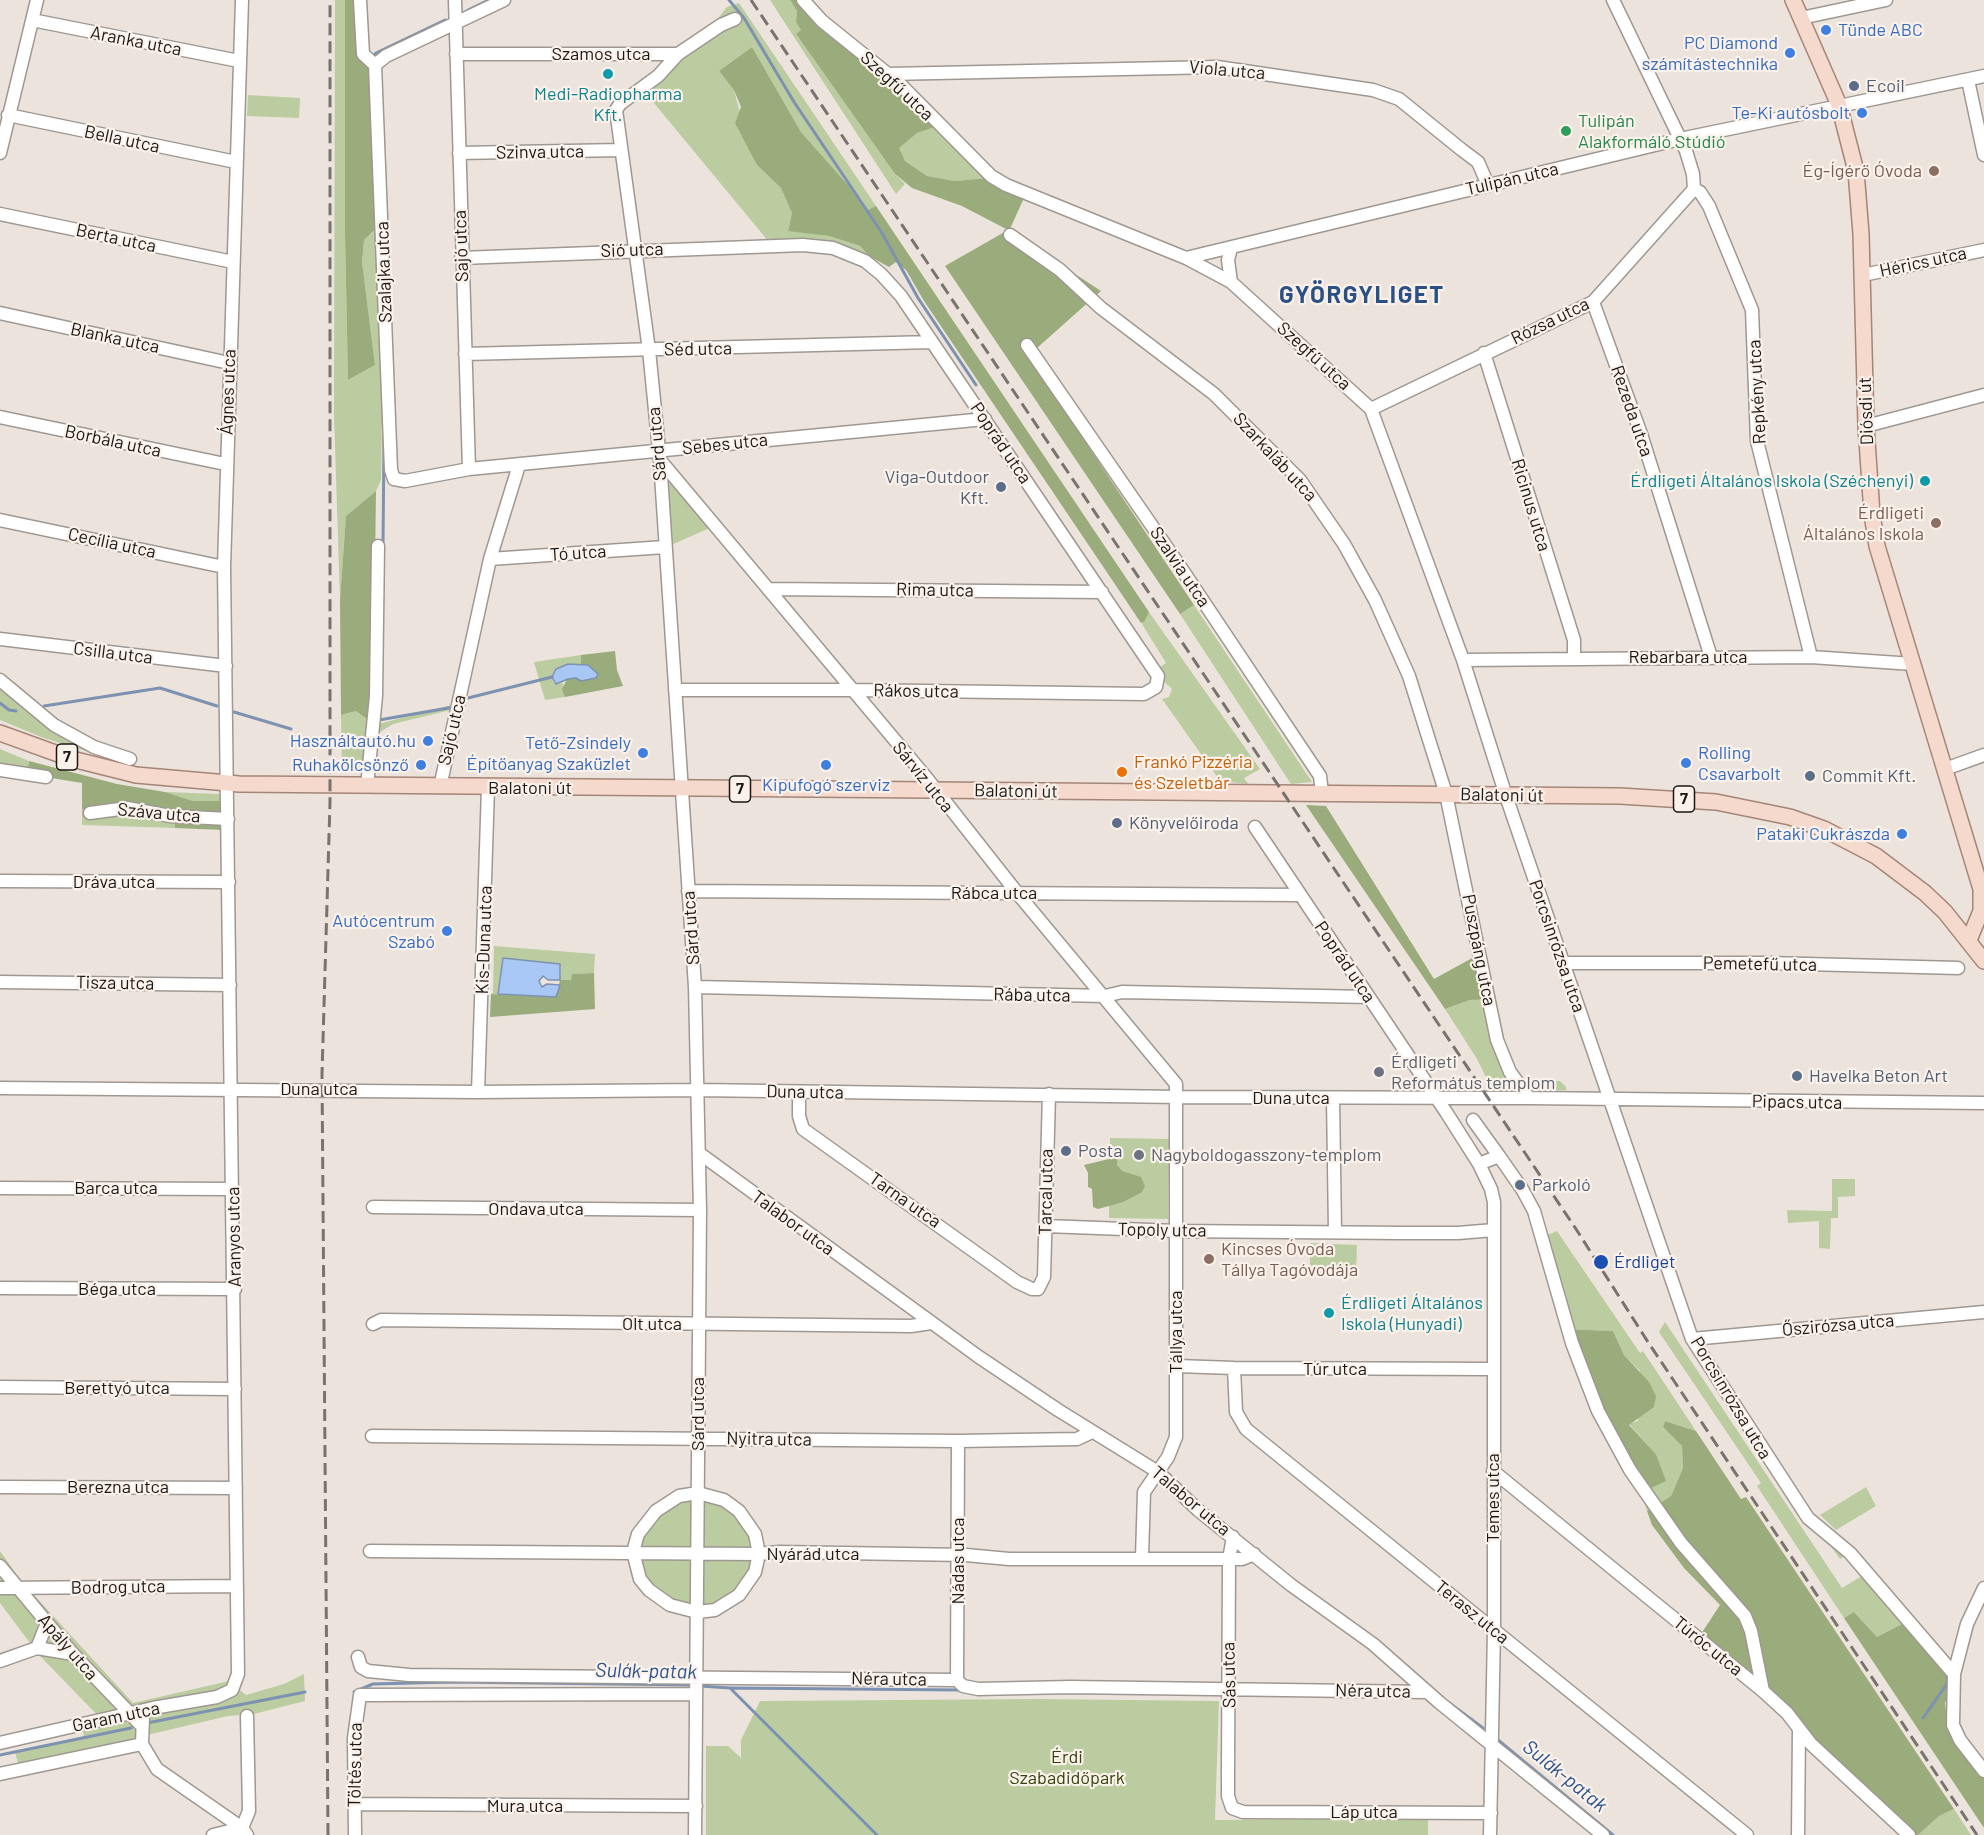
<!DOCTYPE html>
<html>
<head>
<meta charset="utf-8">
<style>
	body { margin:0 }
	canvas { display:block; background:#ece4dc }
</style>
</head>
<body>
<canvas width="1984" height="1835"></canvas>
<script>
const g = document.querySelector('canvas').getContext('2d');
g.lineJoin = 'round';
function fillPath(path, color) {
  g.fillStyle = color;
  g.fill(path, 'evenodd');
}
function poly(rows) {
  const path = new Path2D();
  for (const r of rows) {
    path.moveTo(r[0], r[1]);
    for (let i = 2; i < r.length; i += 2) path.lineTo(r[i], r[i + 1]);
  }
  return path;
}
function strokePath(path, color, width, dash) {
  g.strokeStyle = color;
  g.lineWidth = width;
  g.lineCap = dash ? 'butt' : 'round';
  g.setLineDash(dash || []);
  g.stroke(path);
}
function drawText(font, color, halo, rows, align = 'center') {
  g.font = font + ' Barlow,sans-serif';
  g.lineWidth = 4.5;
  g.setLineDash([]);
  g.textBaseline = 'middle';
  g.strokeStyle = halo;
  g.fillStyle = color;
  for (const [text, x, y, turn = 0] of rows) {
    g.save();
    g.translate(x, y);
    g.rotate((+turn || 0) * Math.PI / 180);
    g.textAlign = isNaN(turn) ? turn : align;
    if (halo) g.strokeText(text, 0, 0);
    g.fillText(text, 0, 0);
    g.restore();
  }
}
fillPath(poly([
	[335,0,345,0,345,233,348,380,375,365,362,262,364,240,376,230,383,358,381,480,376,491,346,516,340,600,334,416],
	[770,0,790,0,797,11,796,22,802,30,796,34,895,174,905,184,896,194],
	[739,3,876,206,866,212,848,185,801,132,752,47,719,71,734,90,749,147,757,165,781,188,792,213,788,230,829,236,860,246,869,256,842,248,769,242,644,91,681,55,722,26,719,17,727,7],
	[248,95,300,98,299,118,247,116],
	[935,127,988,178,955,181,927,176,905,161,898,148,917,133],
	[668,484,675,484,712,527,669,546,666,487],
	[1194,605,1312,782,1291,784,1180,614],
	[1149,612,1260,769,1244,778,1248,784,1220,781,1162,699,1169,697,1172,689,1161,679,1157,669,1166,663,1142,624],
	[581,655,581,664,568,664,553,673,553,681,556,684,563,683,565,697,545,700,534,662],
	[0,689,37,720,69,740,108,758,41,737,0,720],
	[452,705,451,710,393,724,377,734,378,724],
	[356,711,371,722,364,772,342,772,341,715],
	[0,749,29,761,27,774,0,770],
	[165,792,219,794,224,801,193,801],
	[118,806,174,812,175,828,82,825,82,809],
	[494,946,595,954,594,973,572,974,571,981,560,980,561,966,503,958,498,994,491,994,493,993],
	[1496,999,1505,1041,1495,1042,1515,1087,1511,1093,1497,1093,1492,1089,1477,1059,1445,1009,1470,1000],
	[1541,1081,1560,1081,1566,1087,1566,1090,1541,1091,1536,1087],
	[1110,1138,1169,1139,1168,1219,1109,1218],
	[1832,1179,1855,1179,1855,1196,1838,1197,1838,1218,1831,1218,1830,1249,1819,1248,1819,1221,1788,1223,1787,1210,1832,1211],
	[1557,1231,1640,1353,1643,1351,1696,1431,1665,1421,1663,1427,1682,1446,1683,1468,1671,1496,1647,1511,1641,1493,1665,1481,1656,1454,1629,1424,1638,1421,1640,1371,1624,1355,1613,1331,1562,1329,1538,1239],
	[1310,1243,1357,1245,1356,1274,1310,1273],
	[1665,1322,1842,1588,1862,1576,1846,1555,1840,1559,1830,1545,1833,1543,1852,1558,1880,1594,1908,1621,1877,1637,1854,1612,1844,1618,1757,1486,1761,1483,1659,1332],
	[1866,1487,1876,1506,1836,1530,1820,1515],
	[716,1496,755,1534,751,1580,707,1612,654,1594,633,1552,662,1505],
	[0,1551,22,1582,133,1703,229,1681,246,1695,284,1684,304,1674,305,1701,254,1714,228,1716,147,1735,129,1743,19,1767,15,1752,84,1736,82,1727,105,1723,39,1655,0,1603],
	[1038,1699,1219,1701,1215,1820,1428,1819,1428,1835,706,1835,706,1746,728,1746,741,1758,741,1740,760,1701],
	[1954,1809,1971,1835,1918,1835,1939,1816]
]), '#bbcca0');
fillPath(poly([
	[345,0,357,0,368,66,376,229,364,240,362,262,375,365,348,380,345,233],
	[790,0,800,0,935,127,917,133,899,148,905,161,927,176,955,181,988,178,1024,198,1009,231,1101,291,1028,356,1194,605,1180,614,945,266,1008,230,962,206,912,188,895,174,796,34,801,30,796,22,797,11],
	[752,47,801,132,848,185,866,211,876,206,1149,612,1144,622,1141,623,1102,565,924,301,906,270,896,262,889,267,869,256,860,246,829,236,788,231,792,213,781,188,757,165,735,123,741,107,734,90,719,71],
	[376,491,374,647,371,722,356,711,341,715,340,600,346,516],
	[615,651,617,670,623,686,565,697,562,689,567,679,596,678,597,674,588,665,581,664,581,655],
	[29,761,117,784,165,792,193,801,224,801,224,830,175,828,174,812,118,806,82,809,82,783,27,774],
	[1306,805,1326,806,1434,979,1485,951,1496,999,1470,1000,1445,1009],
	[594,973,595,1009,490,1017,491,994,556,997,560,980,571,980,572,974],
	[1113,1146,1118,1147,1117,1165,1122,1171,1141,1177,1145,1186,1142,1192,1123,1202,1098,1209,1093,1207,1092,1189,1088,1187,1088,1173,1084,1165,1113,1158],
	[1562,1329,1613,1331,1624,1355,1649,1382,1656,1396,1654,1407,1629,1425,1656,1454,1666,1481,1641,1493,1606,1436,1577,1376],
	[1665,1421,1696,1431,1741,1499,1746,1497,1954,1809,1939,1816,1918,1835,1913,1835,1701,1634,1720,1605,1684,1568,1652,1525,1647,1511,1671,1496,1683,1468,1682,1446,1663,1427],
	[1854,1612,1877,1637,1908,1621,1957,1674,1960,1695,1945,1702,1947,1723,1954,1738,1984,1778,1984,1828,1844,1618]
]), '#9aac7b');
const water = poly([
	[568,664,588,665,598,674,596,678,581,681,576,678,568,679,556,684,552,677,556,669,568,664],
	[503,958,560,964,560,980,548,980,543,976,539,981,542,987,547,984,560,985,556,997,498,994,503,958]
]);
fillPath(water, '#a8c7f4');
strokePath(water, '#7d92b1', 1.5);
strokePath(poly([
	[729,0,744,18,794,102,882,233,918,298,976,385],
	[468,10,489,0],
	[373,57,376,53,445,20],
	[383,545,384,438],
	[468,698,552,677],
	[0,703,9,710,16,711],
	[44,706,160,688,217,706],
	[234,712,291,729],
	[379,720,454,707],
	[700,1686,730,1688,877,1835],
	[731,1688,962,1690],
	[354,1692,373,1684,452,1682,693,1685],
	[1448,1702,1483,1728],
	[1923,1718,1947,1684,1948,1675],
	[147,1723,305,1692],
	[1498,1740,1613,1835],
	[0,1755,131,1728]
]), '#7d92b1', 3);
const minor = poly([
	[360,0,363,54,375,65],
	[455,0,469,469],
	[803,0,822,21,899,83,991,176,1006,185,1186,258,1231,282,1371,409,1463,660,1506,796,1692,1339,1808,1518,1850,1553,1954,1674,1953,1725,1960,1740,1984,1771],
	[1613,0,1686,151,1693,174,1694,189],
	[1801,18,1886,0],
	[32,20,239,61],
	[456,54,678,54,721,25,735,19],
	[678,54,658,76,620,104,616,110,649,350,660,460,695,987,700,1210,695,1835],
	[375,65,391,470,394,479,405,481,469,469,985,419],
	[375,65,386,56,504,0],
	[889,74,1217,67,1373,90,1399,99,1462,150,1478,162,1488,185],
	[1968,80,1984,155],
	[8,115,236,162],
	[0,153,37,0],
	[459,153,621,150],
	[1694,189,1700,192,1709,206,1752,310,1757,441,1811,657],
	[0,214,233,262],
	[1010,235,1060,270,1101,308,1214,394,1300,480,1344,544,1375,600,1409,676,1446,794,1497,1040,1510,1072,1529,1098],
	[1231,248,1228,260,1231,282],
	[461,258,803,245,833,248,865,261,881,274,901,296,1158,676,1156,687,1144,694,851,690,675,690],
	[1186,258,1680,139,1984,76],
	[1863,275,1984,250],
	[1593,302,1641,434,1711,657],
	[0,313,229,363],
	[1027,345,1179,565,1320,776,1322,793],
	[1484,353,1574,640,1574,658],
	[465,354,932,342],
	[1371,409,1593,302,1694,189],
	[0,417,225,464],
	[1866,426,1984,395],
	[660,460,925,776,1018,894,1176,1084,1176,1437,1168,1457,1144,1492,1142,1557],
	[0,520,224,567],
	[490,559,665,547],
	[768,589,1102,592],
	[0,639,226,666],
	[1463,660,1811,657,1913,664],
	[0,680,54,725,94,747,130,759],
	[1945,769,1984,755],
	[0,770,46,777],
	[367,786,376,696,378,546],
	[440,787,490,559,519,465],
	[90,813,127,808,170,816,228,819],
	[1255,827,1446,1112,1479,1164,1491,1189,1494,1202,1494,1629,1490,1835],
	[0,881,229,882],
	[688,891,1300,895],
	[1563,963,1768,963,1958,968],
	[0,982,230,985],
	[695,987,1105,996,1122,992,1369,997],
	[0,1088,478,1092,699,1090,1178,1097,1529,1098,1984,1103],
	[478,1092,488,788],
	[799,1092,799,1116,803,1129,1017,1282,1032,1289,1038,1289,1044,1277,1049,1094],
	[1333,1098,1335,1232],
	[1473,1120,1499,1156],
	[699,1153,979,1357,1058,1410,1158,1472,1198,1510,1291,1585,1373,1644,1440,1703,1603,1835],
	[1479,1164,1499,1156,1522,1189,1534,1211,1572,1343,1598,1411,1630,1470,1681,1543,1745,1616,1751,1631,1763,1691],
	[0,1188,233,1189],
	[373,1207,700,1210],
	[1046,1226,1176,1231,1401,1233,1458,1233,1494,1230],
	[0,1288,235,1289],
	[373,1324,381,1320,911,1326,931,1323],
	[1692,1339,1984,1312],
	[1177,1366,1234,1368,1493,1369],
	[1234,1368,1236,1412,1246,1429,1747,1835],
	[0,1387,235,1389],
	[372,1436,958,1441,1077,1439,1092,1432],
	[1493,1471,1763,1691,1787,1713,1811,1744,1909,1835],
	[0,1487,236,1488],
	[698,1493,724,1500,739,1511,755,1534,759,1554,755,1572,739,1595,715,1610,697,1612,670,1605,649,1590,640,1579,633,1552,638,1534,656,1511,679,1496,698,1493],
	[1233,1537,1229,1559,1228,1771,1228,1796,1232,1808,1243,1812,1491,1813],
	[370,1551,759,1554,779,1552,966,1555,1009,1559,1242,1559,1254,1554],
	[0,1566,73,1654,140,1724],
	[0,1588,236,1586],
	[37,1648,47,1623],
	[358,1657,361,1667,368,1671,409,1675,957,1680,963,1686,978,1689,1070,1687,1427,1692],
	[0,1661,37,1648,73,1654],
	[1954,1674,1967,1624,1984,1588],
	[957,1680,958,1441],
	[143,1716,142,1744,157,1769,242,1828,247,1835],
	[0,1743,153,1708,217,1697,232,1690,238,1674,224,567,242,0],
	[0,1774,142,1744],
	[354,1804,696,1806],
	[242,1828,249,1811,247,1716],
	[213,1835,242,1828],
	[355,1835,354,1738,360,1695,696,1694],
	[1798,1835,1799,1729]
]);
const major = poly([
	[1793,0,1839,105,1856,171,1861,234,1866,426,1872,514,1877,546,1984,899],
	[0,733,72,759,136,775,239,784,1620,796,1716,802,1790,817,1824,829,1876,856,1925,893,1945,912,1984,961],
	[1969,940,1981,911,1981,892]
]);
strokePath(minor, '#9f9791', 15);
strokePath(major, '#a48577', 18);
strokePath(minor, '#fff', 12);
strokePath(major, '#f5d9cd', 15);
strokePath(poly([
	[751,0,1576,1229,1648,1342,1977,1835],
	[328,1835,322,1074,330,802,330,0]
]), '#78736e', 3, [12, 6]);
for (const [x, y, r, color] of [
	[1826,30,6,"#3f7fe0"],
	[1790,53,6,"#3f7fe0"],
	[608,74,6,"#0f9aa8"],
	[1854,86,6,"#5c6f8a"],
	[1862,113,6,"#3f7fe0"],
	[1566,131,6,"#2e9e5b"],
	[1934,171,6,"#8d6e63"],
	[1925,481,6,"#0f9aa8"],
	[1001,487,6,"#5c6f8a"],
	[1936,523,6,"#8d6e63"],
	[428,741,6,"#3f7fe0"],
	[643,753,6,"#3f7fe0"],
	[1686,763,6,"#3f7fe0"],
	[421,765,6,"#3f7fe0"],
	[826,765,6,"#3f7fe0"],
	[1122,772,6,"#e8710a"],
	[1810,776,6,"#5c6f8a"],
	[1117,823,6,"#5c6f8a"],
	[1902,834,6,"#3f7fe0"],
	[447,931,6,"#3f7fe0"],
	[1379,1072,6,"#6b7280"],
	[1797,1076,6,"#5c6f8a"],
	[1066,1151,6,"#5c6f8a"],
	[1139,1155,6,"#6b7280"],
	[1520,1185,6,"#5c6f8a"],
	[1209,1259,6,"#8d6e63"],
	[1601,1262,8,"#1a4fb4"],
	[1329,1313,6,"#0f9aa8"]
]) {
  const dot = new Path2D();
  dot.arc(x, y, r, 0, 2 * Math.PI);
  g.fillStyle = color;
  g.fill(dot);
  strokePath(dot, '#faf1ea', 2);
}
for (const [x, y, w] of [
	[67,757,21],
	[740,789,21],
	[1684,799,21]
]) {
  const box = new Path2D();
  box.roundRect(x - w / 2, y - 13, w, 26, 4.5);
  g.fillStyle = '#faf1ea';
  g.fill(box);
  strokePath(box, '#1a1714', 1.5);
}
drawText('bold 16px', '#1a1714', null, [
	["7",67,757],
	["7",740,789],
	["7",1684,799]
]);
drawText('18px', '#366cbe', '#faf1ea', [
	["Tünde ABC",1838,30,"left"],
	["PC Diamond",1778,43],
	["számítástechnika",1778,64],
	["Te-Ki autósbolt",1850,113],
	["Használtautó.hu",416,741],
	["Tető-Zsindely",631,743],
	["Építőanyag Szaküzlet",631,764],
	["Rolling",1698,753,"left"],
	["Csavarbolt",1698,774,"left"],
	["Ruhakölcsönző",409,765],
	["Kipufogó szerviz",826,785,"center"],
	["Pataki Cukrászda",1890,834],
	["Autócentrum",435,921],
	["Szabó",435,942]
], 'right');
drawText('18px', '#1a1714', '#faf1ea', [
	["Aranka utca",136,41,11],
	["Szamos utca",601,54],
	["Viola utca",1227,70,5],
	["Szegfű utca",897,86,43],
	["Bella utca",122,139,12],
	["Szinva utca",540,152,-1],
	["Tulipán utca",1512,179,-13],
	["Berta utca",116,238,12],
	["Sajó utca",461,246,-92],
	["Sió utca",632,250,-2],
	["Hérics utca",1923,262,-12],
	["Szalajka utca",384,272,-92],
	["Rózsa utca",1550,321,-26],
	["Blanka utca",115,338,12],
	["Séd utca",698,349,-1],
	["Szegfű utca",1314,356,42],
	["Ágnes utca",228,392,-88],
	["Repkény utca",1757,392,-93],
	["Rezeda utca",1632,411,71],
	["Diósdi út",1866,411,-92],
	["Borbála utca",113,441,12],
	["Poprád utca",1001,443,56],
	["Sárd utca",657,444,-95],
	["Sebes utca",725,444,-6],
	["Szarkaláb utca",1275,457,47],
	["Ricinus utca",1531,505,73],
	["Cecília utca",112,543,12],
	["Tó utca",578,553,-4],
	["Szalvia utca",1180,567,56],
	["Rima utca",935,590,1],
	["Csilla utca",113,653,7],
	["Rebarbara utca",1688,657],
	["Rákos utca",916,691,1],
	["Sajó utca",452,730,-77],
	["Sárvíz utca",923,777,51],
	["Balatoni út",530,788],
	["Balatoni út",1016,791,1],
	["Balatoni út",1502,795,1],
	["Száva utca",159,813,5],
	["Dráva utca",114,882],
	["Rábca utca",994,893],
	["Sárd utca",691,928,-94],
	["Kis-Duna utca",484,940,-88],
	["Porcsinrózsa utca",1557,946,71],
	["Puszpáng utca",1479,950,79],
	["Poprád utca",1345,962,56],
	["Pemetefű utca",1760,964,1],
	["Tisza utca",115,983,1],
	["Rába utca",1032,995,1],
	["Duna utca",319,1089],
	["Duna utca",805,1092,1],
	["Duna utca",1291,1098],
	["Pipacs utca",1797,1102,1],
	["Barca utca",116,1188],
	["Tarcal utca",1046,1192,-89],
	["Tarna utca",905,1200,35],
	["Ondava utca",536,1209],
	["Talabor utca",793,1223,36],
	["Topoly utca",1162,1230,1],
	["Aranyos utca",234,1237,-91],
	["Béga utca",117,1289],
	["Olt utca",652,1324],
	["Őszirózsa utca",1838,1325,-5],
	["Tállya utca",1176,1332,-90],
	["Túr utca",1335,1369],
	["Berettyó utca",117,1388],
	["Porcsinrózsa utca",1731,1398,59],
	["Sárd utca",698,1414,-90],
	["Nyitra utca",769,1439,1],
	["Berezna utca",118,1487],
	["Temes utca",1493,1498,-90],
	["Talabor utca",1191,1501,40],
	["Nyárád utca",813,1554],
	["Nádas utca",958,1561,-90],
	["Bodrog utca",118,1587,-1],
	["Terasz utca",1472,1612,39],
	["Túróc utca",1708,1646,39],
	["Apály utca",68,1647,49],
	["Sás utca",1229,1675,-91],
	["Néra utca",889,1679,1],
	["Néra utca",1373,1691,1],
	["Garam utca",116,1717,-12],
	["Töltés utca",355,1765,-89],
	["Mura utca",525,1806],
	["Láp utca",1364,1812]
]);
drawText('18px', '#4e5e75', '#faf1ea', [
	["Ecoil",1866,86],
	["Viga-Outdoor",989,477,"right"],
	["Kft.",989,498,"right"],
	["Commit Kft.",1822,776],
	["Könyvelőiroda",1129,823],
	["Havelka Beton Art",1809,1076],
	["Posta",1078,1151],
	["Parkoló",1532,1185]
], 'left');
drawText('18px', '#0d838f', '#faf1ea', [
	["Medi-Radiopharma",608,94],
	["Kft.",608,115],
	["Érdligeti Általános Iskola (Széchenyi)",1913,481,"right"],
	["Érdligeti Általános",1341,1303,"left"],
	["Iskola (Hunyadi)",1341,1324,"left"]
]);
drawText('18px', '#27864d', '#faf1ea', [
	["Tulipán",1578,121],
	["Alakformáló Stúdió",1578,142]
], 'left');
drawText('18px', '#785e54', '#faf1ea', [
	["Ég-Ígérő Óvoda",1922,171],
	["Érdligeti",1924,513],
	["Általános Iskola",1924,534],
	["Kincses Óvoda",1221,1249,"left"],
	["Tállya Tagóvodája",1221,1270,"left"]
], 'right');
drawText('18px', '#c56008', '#faf1ea', [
	["Frankó Pizzéria",1134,762],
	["és Szeletbár",1134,783]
], 'left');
drawText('18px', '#5b616d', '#faf1ea', [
	["Érdligeti",1391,1062],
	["Református templom",1391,1083],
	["Nagyboldogasszony-templom",1151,1155]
], 'left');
drawText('18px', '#164399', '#faf1ea', [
	["Érdliget",1614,1262]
], 'left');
drawText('18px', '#34440c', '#faf1ea', [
	["Érdi",1067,1757],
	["Szabadidőpark",1067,1778]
]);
drawText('italic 20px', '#2d548c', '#faf1ea', [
	["Sulák-patak",646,1671,1],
	["Sulák-patak",1565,1776,39]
]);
g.letterSpacing = '1.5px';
drawText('bold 24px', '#2a5086', '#faf1ea', [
	["GYÖRGYLIGET",1362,295]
]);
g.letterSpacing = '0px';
</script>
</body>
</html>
